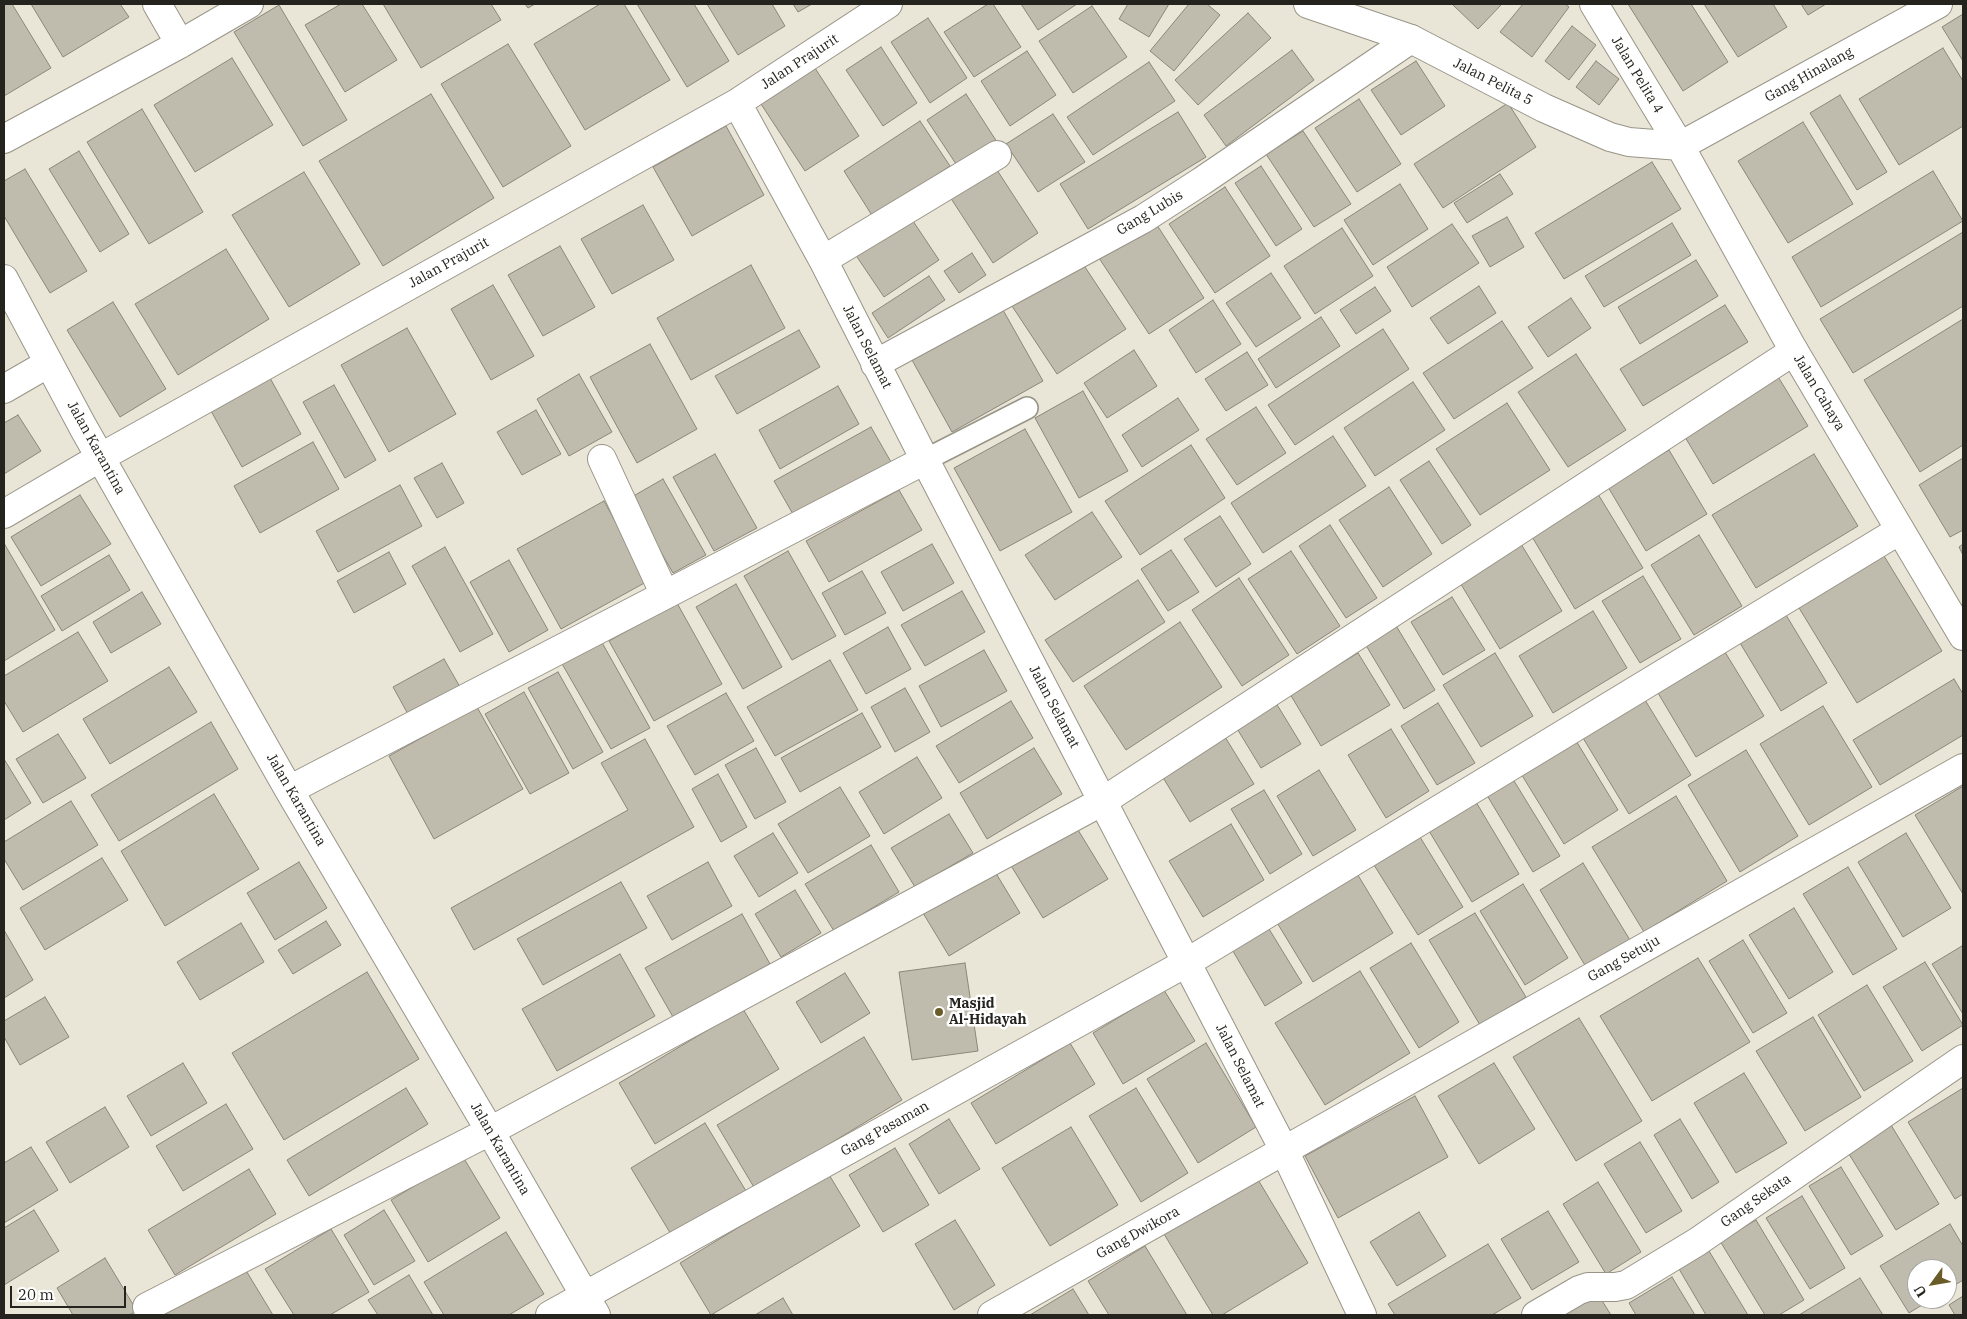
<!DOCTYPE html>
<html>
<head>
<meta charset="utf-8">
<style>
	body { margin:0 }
	#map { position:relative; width:1967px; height:1319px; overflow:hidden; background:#eae6d7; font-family:"IBM Plex Serif",serif }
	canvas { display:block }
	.frame { position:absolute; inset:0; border:5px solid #24231e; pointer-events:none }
	.north { position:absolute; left:1907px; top:1259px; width:50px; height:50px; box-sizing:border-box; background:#fff; border:1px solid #a7a7a5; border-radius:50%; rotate:238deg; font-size:14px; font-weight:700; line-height:20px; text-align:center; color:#24231e }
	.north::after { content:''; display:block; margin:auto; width:18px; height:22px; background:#695c29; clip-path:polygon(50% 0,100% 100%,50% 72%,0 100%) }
	.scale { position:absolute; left:10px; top:1286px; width:116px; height:22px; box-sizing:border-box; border:2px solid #24231e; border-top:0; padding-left:6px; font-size:15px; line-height:18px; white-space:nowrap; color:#24231e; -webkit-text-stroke:4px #fff; paint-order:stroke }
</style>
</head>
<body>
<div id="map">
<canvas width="1967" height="1319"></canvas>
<div class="frame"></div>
<div class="north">U</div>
<div class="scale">20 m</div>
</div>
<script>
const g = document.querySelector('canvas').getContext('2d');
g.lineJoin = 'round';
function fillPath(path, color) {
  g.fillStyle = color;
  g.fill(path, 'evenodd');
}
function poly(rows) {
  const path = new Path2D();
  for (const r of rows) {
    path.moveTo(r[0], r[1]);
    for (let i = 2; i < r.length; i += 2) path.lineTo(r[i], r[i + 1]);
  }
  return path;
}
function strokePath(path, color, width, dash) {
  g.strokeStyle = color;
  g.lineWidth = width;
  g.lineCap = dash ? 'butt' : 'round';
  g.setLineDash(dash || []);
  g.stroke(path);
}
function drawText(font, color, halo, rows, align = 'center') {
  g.font = font + ' "IBM Plex Serif",serif';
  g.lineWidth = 5;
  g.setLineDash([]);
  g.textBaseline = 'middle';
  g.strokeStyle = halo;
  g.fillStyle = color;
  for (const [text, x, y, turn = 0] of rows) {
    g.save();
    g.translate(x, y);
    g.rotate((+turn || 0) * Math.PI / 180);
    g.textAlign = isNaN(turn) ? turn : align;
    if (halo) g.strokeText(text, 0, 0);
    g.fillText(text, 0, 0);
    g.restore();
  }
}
const building = poly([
	[4,4,12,4,51,68,4,96,4,4],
	[31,4,120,4,129,17,63,57,31,4],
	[341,4,362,4,397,60,345,92,305,25,341,4],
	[383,4,491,4,501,20,421,68,383,4],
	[525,4,535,4,528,8,525,4],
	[600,4,624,4,670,80,585,130,534,44,600,4],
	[637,4,694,4,729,61,687,87,637,4],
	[707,4,772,4,785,26,738,55,707,4],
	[793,4,812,4,798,12,793,4],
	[988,4,993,4,1021,47,974,77,944,32,988,4],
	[1021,4,1077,4,1038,30,1021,4],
	[1128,4,1169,4,1149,37,1119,19,1128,4],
	[1189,4,1207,4,1220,15,1174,71,1150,51,1189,4],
	[1452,4,1502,4,1478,29,1452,4],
	[1523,4,1565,4,1569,7,1532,57,1500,32,1523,4],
	[1628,4,1691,4,1728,62,1683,91,1628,4],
	[1704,4,1773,4,1787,27,1738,57,1704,4],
	[1801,4,1826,4,1808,15,1801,4],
	[279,5,347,120,303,146,234,32,279,5],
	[1092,6,1127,57,1073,93,1039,41,1092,6],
	[1248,13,1271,38,1198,105,1175,80,1248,13],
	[1963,14,1963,61,1942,27,1963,14],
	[928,18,967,78,930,103,891,42,928,18],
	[1572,26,1596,45,1569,80,1545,61,1572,26],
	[508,44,571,146,503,187,441,84,508,44],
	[881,47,917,103,883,126,846,70,881,47],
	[1943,48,1963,81,1963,126,1899,165,1859,99,1943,48],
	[1292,50,1314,80,1226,146,1204,115,1292,50],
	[1027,51,1056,95,1010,126,981,81,1027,51],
	[232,58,273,125,195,172,154,105,232,58],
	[1416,61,1445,106,1401,135,1371,90,1416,61],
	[1596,61,1619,79,1599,105,1576,87,1596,61],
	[1149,62,1175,101,1093,155,1067,117,1149,62],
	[813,65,859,136,805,171,759,101,813,65],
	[431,94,494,198,383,266,319,161,431,94],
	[966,94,999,145,960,170,927,120,966,94],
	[1840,95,1887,172,1857,190,1810,113,1840,95],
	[1359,99,1401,164,1357,192,1315,128,1359,99],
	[1508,103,1536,147,1443,208,1414,164,1508,103],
	[142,109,203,212,149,244,87,142,142,109],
	[1178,112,1206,157,1088,229,1060,184,1178,112],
	[1053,114,1085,162,1038,192,1006,144,1053,114],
	[920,121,950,166,873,217,844,171,920,121],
	[1803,122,1853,204,1788,243,1738,161,1803,122],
	[726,126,764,195,692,236,653,167,726,126],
	[1303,131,1351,204,1314,227,1266,154,1303,131],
	[79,151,129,234,100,252,49,169,79,151],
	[1652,162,1681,209,1564,279,1535,233,1652,162],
	[1261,166,1302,229,1276,246,1235,183,1261,166],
	[995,167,1038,233,993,263,950,197,995,167],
	[25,169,87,271,50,293,4,216,4,181,25,169],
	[1933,171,1963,221,1821,307,1792,257,1933,171],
	[304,172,360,264,289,307,232,215,304,172],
	[1500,174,1513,194,1467,223,1454,203,1500,174],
	[1400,184,1428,229,1373,265,1344,220,1400,184],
	[1225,187,1270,256,1215,293,1169,224,1225,187],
	[643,205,674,260,612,294,581,239,643,205],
	[1507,217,1524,247,1490,267,1472,236,1507,217],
	[911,218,939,260,884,297,855,254,911,218],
	[1155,222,1204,298,1149,334,1099,258,1155,222],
	[1672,223,1691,255,1604,307,1585,276,1672,223],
	[1452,224,1479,263,1412,307,1387,267,1452,224],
	[1342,228,1373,276,1315,314,1284,266,1342,228],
	[1963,232,1963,306,1853,373,1820,319,1963,232],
	[560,246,595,307,543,336,508,275,560,246],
	[226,249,269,319,178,375,135,304,226,249],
	[972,253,986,275,959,293,944,271,972,253],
	[1079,258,1126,329,1057,374,1010,303,1079,258],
	[1696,260,1718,296,1640,344,1618,307,1696,260],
	[751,265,785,328,691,380,657,318,751,265],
	[1271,273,1301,318,1256,347,1226,303,1271,273],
	[929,276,945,300,888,338,872,313,929,276],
	[493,285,534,356,491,380,451,309,493,285],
	[1479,286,1496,313,1448,344,1430,318,1479,286],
	[1375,287,1391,311,1356,334,1340,310,1375,287],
	[1571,298,1591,328,1548,357,1528,327,1571,298],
	[1213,300,1241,344,1196,373,1169,330,1213,300],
	[113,302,166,389,120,417,67,330,113,302],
	[1725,305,1748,342,1643,406,1620,369,1725,305],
	[1003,310,1043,381,952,432,912,360,1003,310],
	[1321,317,1340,346,1276,388,1258,359,1321,317],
	[1963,319,1963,445,1920,472,1864,380,1963,319],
	[1502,321,1533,368,1454,419,1423,373,1502,321],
	[407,328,456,414,389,452,341,365,407,328],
	[1383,329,1409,369,1295,445,1268,405,1383,329],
	[799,330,820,367,737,414,715,376,799,330],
	[650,344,697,429,637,463,590,377,650,344],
	[1134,350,1157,386,1107,418,1084,383,1134,350],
	[1247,352,1268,385,1226,411,1205,379,1247,352],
	[1576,354,1626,430,1568,467,1518,392,1576,354],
	[579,374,612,432,569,456,537,399,579,374],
	[1777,375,1808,426,1713,484,1682,432,1777,375],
	[270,378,301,434,242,467,211,411,270,378],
	[1413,382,1445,430,1375,476,1344,428,1413,382],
	[334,385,376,460,345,478,303,402,334,385],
	[838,386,859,424,780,469,759,430,838,386],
	[1083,391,1128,471,1079,498,1035,418,1083,391],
	[1178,398,1199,430,1142,467,1122,435,1178,398],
	[1507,403,1550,470,1480,515,1436,449,1507,403],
	[1256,407,1286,453,1237,485,1206,439,1256,407],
	[536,410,561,454,522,475,497,432,536,410],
	[18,415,41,451,4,474,4,423,18,415],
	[871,427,891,462,794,516,774,481,871,427],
	[1025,429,1072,512,1000,551,954,468,1025,429],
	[1333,436,1366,486,1263,553,1231,503,1333,436],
	[313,442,339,489,260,533,234,486,313,442],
	[1191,445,1225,498,1140,555,1105,501,1191,445],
	[1669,450,1707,514,1646,551,1608,487,1669,450],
	[715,454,757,528,714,551,673,477,715,454],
	[1814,454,1858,526,1756,588,1712,515,1814,454],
	[1963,458,1963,530,1950,537,1919,485,1963,458],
	[1429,461,1471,525,1442,544,1400,480,1429,461],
	[442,463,464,503,437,518,414,478,442,463],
	[663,479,706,555,673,573,630,498,663,479],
	[400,485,422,526,338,572,316,531,400,485],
	[1389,487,1432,554,1383,587,1339,520,1389,487],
	[899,490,922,530,829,582,806,541,899,490],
	[1598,494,1643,568,1575,609,1531,535,1598,494],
	[80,495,111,544,41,586,11,537,80,495],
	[604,501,648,581,561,629,517,549,604,501],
	[1092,512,1122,557,1055,600,1025,555,1092,512],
	[1220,516,1251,564,1216,587,1184,539,1220,516],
	[1330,525,1377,598,1346,618,1299,546,1330,525],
	[1699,535,1742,606,1694,635,1651,565,1699,535],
	[932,544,954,583,903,611,881,572,932,544],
	[1521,544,1562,611,1500,649,1459,581,1521,544],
	[1963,544,1963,555,1959,547,1963,544],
	[5,545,55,630,4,661,4,546,5,545],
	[445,547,493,634,460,652,412,566,445,547],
	[1171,550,1199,592,1168,611,1141,569,1171,550],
	[788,551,836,636,792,660,744,576,788,551],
	[1291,551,1340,626,1297,654,1248,579,1291,551],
	[1881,551,1942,651,1857,703,1796,603,1881,551],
	[389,552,406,584,354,613,337,581,389,552],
	[109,555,130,590,62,631,41,596,109,555],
	[509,560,548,630,509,652,470,582,509,560],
	[862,571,886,613,845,635,822,593,862,571],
	[1643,576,1681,639,1640,663,1602,601,1643,576],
	[1239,578,1289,655,1242,686,1192,610,1239,578],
	[1138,580,1165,622,1073,682,1045,640,1138,580],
	[736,584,782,667,743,689,696,607,736,584],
	[962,591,985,632,925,666,901,625,962,591],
	[142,592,161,624,111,653,93,622,142,592],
	[1452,597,1485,650,1443,675,1411,622,1452,597],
	[677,603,722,684,654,721,609,641,677,603],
	[1783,610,1827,683,1781,711,1737,638,1783,610],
	[1593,611,1627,668,1553,713,1519,656,1593,611],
	[1180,622,1222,687,1126,750,1084,686,1180,622],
	[1395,624,1435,690,1404,709,1364,642,1395,624],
	[888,627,911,669,866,694,843,653,888,627],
	[78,632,108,681,23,732,4,701,4,676,78,632],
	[600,639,650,728,611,749,561,662,600,639],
	[984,650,1007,691,941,727,919,686,984,650],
	[1725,652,1764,716,1696,757,1658,693,1725,652],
	[1358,653,1390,705,1321,746,1290,694,1358,653],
	[1495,653,1533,716,1481,747,1443,685,1495,653],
	[444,659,460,687,409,716,393,687,444,659],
	[830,660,858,710,775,756,747,707,830,660],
	[169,667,197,712,110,764,83,719,169,667],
	[558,672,603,752,573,769,528,688,558,672],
	[1954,679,1963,694,1963,735,1880,785,1853,740,1954,679],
	[905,688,930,732,895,752,871,707,905,688],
	[524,692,569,773,530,794,485,714,524,692],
	[726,693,754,741,695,775,667,726,726,693],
	[1645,700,1691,775,1629,814,1583,738,1645,700],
	[1011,701,1033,738,959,783,936,746,1011,701],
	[1276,703,1301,744,1261,768,1236,727,1276,703],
	[1438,703,1475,763,1437,785,1401,726,1438,703],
	[1823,706,1872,787,1809,825,1760,744,1823,706],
	[477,707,523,789,434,839,389,756,477,707],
	[862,713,881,747,800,792,781,758,862,713],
	[211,722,238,769,119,841,91,795,211,722],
	[1391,729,1429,791,1386,818,1348,755,1391,729],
	[1222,732,1254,784,1190,822,1159,771,1222,732],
	[58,734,86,778,43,803,16,759,58,734],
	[645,739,694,827,474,950,451,908,628,810,601,763,645,739],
	[1575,739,1618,810,1564,844,1520,772,1575,739],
	[756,748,786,802,755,819,725,765,756,748],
	[1034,748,1062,794,987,839,960,793,1034,748],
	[1746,750,1798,836,1740,872,1688,785,1746,750],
	[917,757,942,798,884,834,859,792,917,757],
	[4,759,31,803,4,820,4,759],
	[1319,770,1356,830,1313,856,1277,796,1319,770],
	[718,774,747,827,721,842,692,789,718,774],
	[1511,776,1560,856,1533,872,1485,792,1511,776],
	[1963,786,1963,894,1915,815,1963,786],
	[840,787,870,836,808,873,778,824,840,787],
	[1264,790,1302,854,1270,874,1231,809,1264,790],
	[214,794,259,869,165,926,121,851,214,794],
	[1676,796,1727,881,1644,932,1592,847,1676,796],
	[1473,797,1519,874,1472,902,1426,826,1473,797],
	[71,801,98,845,23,890,4,859,4,842,71,801],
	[949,814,973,853,915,887,891,848,949,814],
	[1231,824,1264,880,1203,917,1169,861,1231,824],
	[1075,825,1108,879,1043,918,1010,864,1075,825],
	[773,833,798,873,759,897,734,856,773,833],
	[1906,833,1951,908,1903,937,1858,862,1906,833],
	[1420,837,1463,907,1418,935,1374,865,1420,837],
	[871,845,899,892,834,931,805,884,871,845],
	[102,858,128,900,45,950,20,908,102,858],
	[299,862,327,908,275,940,247,893,299,862],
	[708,862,732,906,672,940,647,896,708,862],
	[1583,863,1633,945,1589,972,1540,890,1583,863],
	[1353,867,1393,933,1313,982,1273,916,1353,867],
	[1848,867,1897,949,1853,975,1803,894,1848,867],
	[994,870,1020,913,949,956,923,913,994,870],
	[621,882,647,928,543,985,517,939,621,882],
	[1523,884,1568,958,1525,985,1480,911,1523,884],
	[795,890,821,933,781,957,755,914,795,890],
	[1794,908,1833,972,1789,999,1749,935,1794,908],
	[1475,913,1526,997,1480,1025,1429,940,1475,913],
	[742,914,770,964,673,1017,645,968,742,914],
	[326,921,341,945,293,974,278,950,326,921],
	[241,923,264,962,200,1000,177,962,241,923],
	[1266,924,1302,983,1265,1006,1230,946,1266,924],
	[4,930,33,980,4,998,4,930],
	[1743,940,1787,1013,1753,1033,1709,961,1743,940],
	[1411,943,1459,1022,1419,1048,1370,968,1411,943],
	[1962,946,1963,948,1963,1014,1932,964,1962,946],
	[620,954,655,1016,557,1071,522,1009,620,954],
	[1698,958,1750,1042,1652,1101,1600,1016,1698,958],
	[1925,962,1963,1025,1922,1051,1883,987,1925,962],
	[965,963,978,1051,912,1060,899,972,965,963],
	[1360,971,1410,1053,1325,1105,1275,1023,1360,971],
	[367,972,419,1059,284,1140,232,1053,367,972],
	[845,973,870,1013,821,1043,796,1002,845,973],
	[1867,985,1913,1061,1864,1091,1818,1015,1867,985],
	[1164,990,1195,1041,1123,1084,1093,1033,1164,990],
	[45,997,69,1037,20,1065,4,1037,4,1021,45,997],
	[743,1009,779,1069,655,1144,619,1083,743,1009],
	[1813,1017,1861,1097,1805,1131,1756,1051,1813,1017],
	[1579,1018,1642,1121,1576,1161,1513,1057,1579,1018],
	[864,1037,902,1100,755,1189,717,1125,864,1037],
	[1070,1043,1095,1084,996,1144,971,1103,1070,1043],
	[1206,1043,1256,1127,1198,1163,1147,1079,1206,1043],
	[183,1063,207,1103,151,1136,127,1096,183,1063],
	[1494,1063,1535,1129,1479,1164,1438,1096,1494,1063],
	[1744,1073,1787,1143,1736,1173,1694,1103,1744,1073],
	[406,1088,428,1124,309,1196,287,1160,406,1088],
	[1136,1088,1188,1173,1141,1202,1089,1116,1136,1088],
	[1963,1088,1963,1194,1955,1199,1908,1122,1963,1088],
	[1415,1096,1448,1157,1338,1218,1305,1156,1415,1096],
	[226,1104,253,1149,183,1191,156,1146,226,1104],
	[105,1107,129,1147,70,1183,46,1142,105,1107],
	[949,1119,980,1169,939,1194,909,1144,949,1119],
	[1680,1119,1719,1182,1692,1199,1654,1135,1680,1119],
	[1888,1120,1939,1204,1896,1230,1844,1146,1888,1120],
	[705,1123,746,1191,672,1236,631,1168,705,1123],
	[1071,1127,1118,1205,1050,1246,1002,1168,1071,1127],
	[1640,1142,1682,1211,1646,1233,1604,1164,1640,1142],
	[31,1147,58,1190,4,1223,4,1163,31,1147],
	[895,1148,929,1205,883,1232,849,1175,895,1148],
	[463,1157,500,1218,428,1262,391,1200,463,1157],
	[1841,1167,1883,1236,1851,1255,1809,1186,1841,1167],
	[249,1169,276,1214,175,1275,148,1230,249,1169],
	[828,1173,860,1226,711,1315,680,1263,828,1173],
	[1257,1178,1308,1263,1222,1315,1213,1315,1164,1234,1257,1178],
	[1598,1182,1641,1252,1606,1274,1563,1204,1598,1182],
	[1802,1196,1845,1268,1810,1289,1766,1218,1802,1196],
	[34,1210,59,1251,4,1285,4,1228,34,1210],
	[384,1210,415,1261,374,1285,344,1235,384,1210],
	[1548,1211,1579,1262,1532,1290,1501,1239,1548,1211],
	[1419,1212,1446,1256,1397,1286,1370,1242,1419,1212],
	[955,1220,995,1285,954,1310,915,1244,955,1220],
	[1756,1220,1804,1300,1779,1315,1765,1315,1720,1241,1756,1220],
	[1950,1224,1963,1246,1963,1280,1947,1290,1947,1269,1917,1269,1917,1299,1932,1299,1909,1313,1880,1266,1950,1224],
	[331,1229,369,1292,330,1315,294,1315,265,1269,331,1229],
	[506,1232,544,1294,509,1315,444,1315,424,1282,506,1232],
	[1488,1244,1521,1298,1492,1315,1395,1315,1388,1304,1488,1244],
	[1145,1246,1187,1315,1109,1315,1088,1281,1145,1246],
	[1709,1251,1748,1315,1706,1315,1679,1269,1709,1251],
	[105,1258,137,1311,129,1315,73,1315,57,1288,105,1258],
	[242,1264,273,1315,167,1315,165,1311,242,1264],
	[409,1275,433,1315,378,1315,368,1300,409,1275],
	[1672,1277,1695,1315,1636,1315,1629,1303,1672,1277],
	[1860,1278,1883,1315,1799,1315,1860,1278],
	[1073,1289,1089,1315,1030,1315,1073,1289],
	[1596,1291,1611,1315,1556,1315,1596,1291],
	[1963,1296,1963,1315,1955,1315,1949,1305,1963,1296],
	[783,1298,793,1315,755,1315,783,1298]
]);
fillPath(building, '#bfbbad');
strokePath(building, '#8a8679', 1);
const service = poly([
	[925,460,1027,408]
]);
const minor = poly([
	[157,4,180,44],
	[737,103,823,260,925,460,1284,1150,1362,1315],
	[4,139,180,44,249,4],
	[823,260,997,155],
	[4,279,83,427,289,790,490,1131,596,1315],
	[875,364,1143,219,1202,181,1411,39],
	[4,389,49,363],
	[602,459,665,595],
	[4,514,101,457,737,103,888,4],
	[289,790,925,460],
	[147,1307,490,1131,1103,801,1794,351],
	[550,1315,1186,963,1900,530],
	[992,1315,1963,768],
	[1536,1315,1579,1290,1588,1287,1615,1287,1626,1285,1697,1242,1963,1059]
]);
const tertiary = poly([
	[1308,4,1411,39,1544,108,1610,137,1629,142,1680,146],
	[1594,4,1680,146,1794,351,1963,636],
	[1680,146,1938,4]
]);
strokePath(service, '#989487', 24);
strokePath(minor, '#989487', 30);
strokePath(tertiary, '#989487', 30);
strokePath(service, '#fff', 21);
strokePath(minor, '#fff', 28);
strokePath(tertiary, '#fff', 28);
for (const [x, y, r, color] of [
	[939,1012,5,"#695c29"]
]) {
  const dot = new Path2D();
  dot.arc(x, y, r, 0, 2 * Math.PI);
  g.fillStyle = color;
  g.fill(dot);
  strokePath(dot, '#fff', 2);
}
drawText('14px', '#24231e', '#fff', [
	["Jalan Prajurit",800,62,-33],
	["Jalan Pelita 4",1637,75,59],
	["Gang Hinalang",1809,75,-29],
	["Jalan Pelita 5",1493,82,27],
	["Gang Lubis",1150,213,-31],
	["Jalan Prajurit",449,263,-29],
	["Jalan Selamat",867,347,63],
	["Jalan Cahaya",1819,393,59],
	["Jalan Karantina",96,448,61],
	["Jalan Selamat",1054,707,62],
	["Jalan Karantina",296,800,60],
	["Gang Setuju",1624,959,-29],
	["Jalan Selamat",1240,1066,63],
	["Gang Pasaman",885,1129,-29],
	["Jalan Karantina",500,1149,60],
	["Gang Sekata",1756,1201,-35],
	["Gang Dwikora",1138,1233,-29]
]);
drawText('bold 14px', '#24231e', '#fff', [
	["Masjid",949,1004],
	["Al-Hidayah",949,1020]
], 'left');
</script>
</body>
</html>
